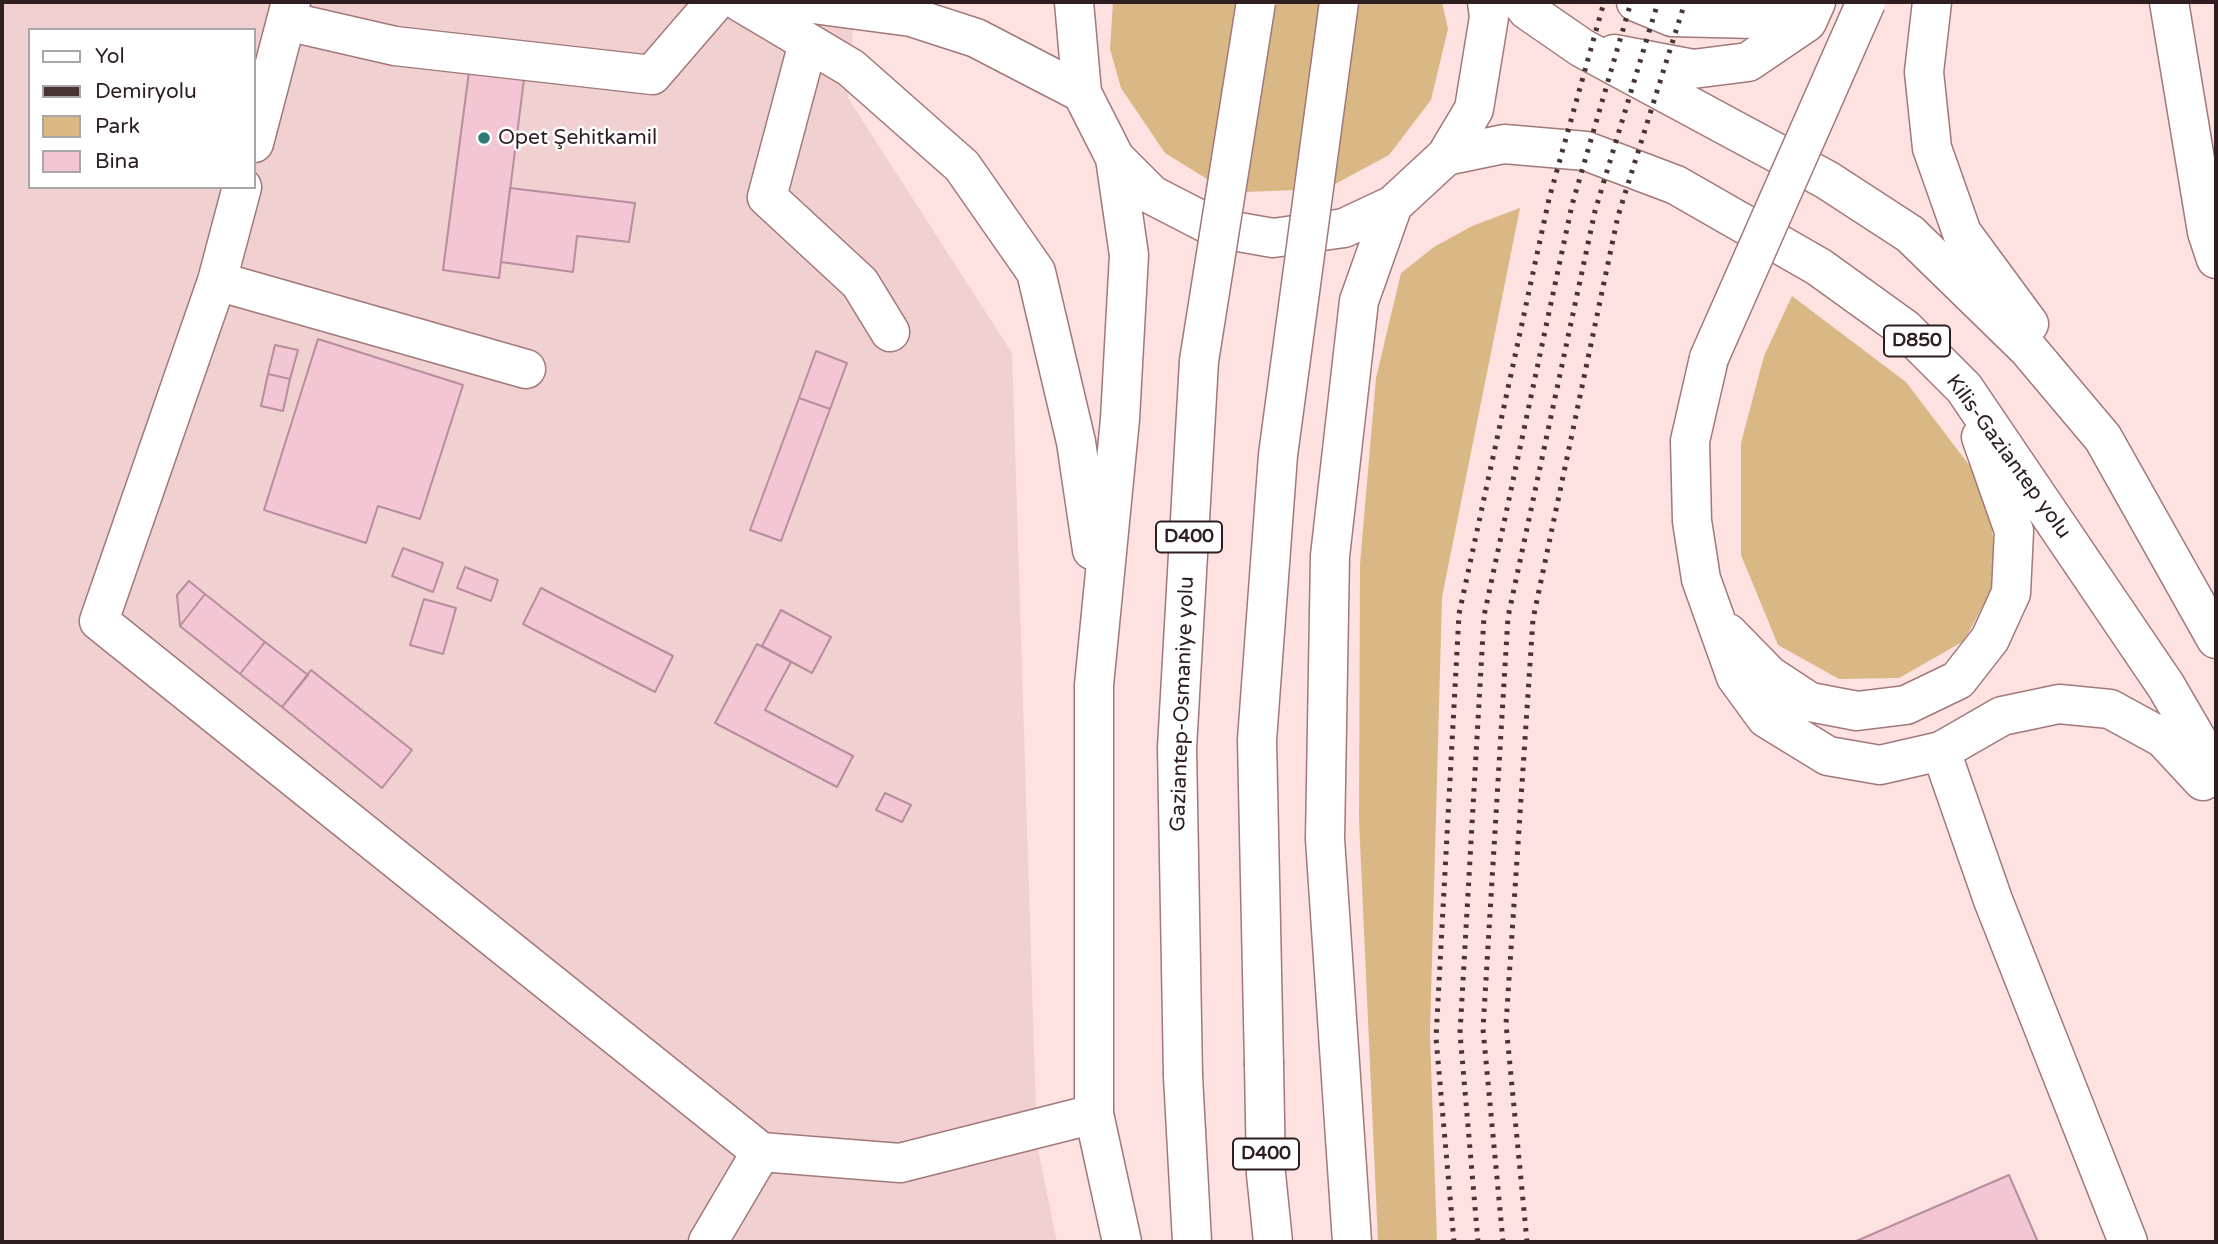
<!DOCTYPE html>
<html>
<head>
<meta charset="utf-8">
<style>
	body { margin:0 }
	#map { position:relative; width:2218px; height:1244px; overflow:hidden; background:#fee1e1; font-family:"Varela Round",sans-serif }
	canvas { display:block }
	.frame { position:absolute; inset:0; border:4px solid #2f1e1f; pointer-events:none }
	.legend { position:absolute; left:28px; top:28px; width:228px; height:161px; box-sizing:border-box; background:#fff; border:2px solid #aca5a5; margin:0; padding:9px 12px; list-style:none; font-size:21px; color:#2f1e1f }
	.legend li { display:flex; align-items:center; gap:14px; height:35px }
	.legend b { width:35px; border:2px solid #aca5a5 }
</style>
</head>
<body>
<div id="map">
<canvas width="2218" height="1244"></canvas>
<div class="frame"></div>
<ul class="legend">
<li><b style="height:9px;background:#fff"></b>Yol</li>
<li><b style="height:9px;background:#473536"></b>Demiryolu</li>
<li><b style="height:19px;background:#d9b885"></b>Park</li>
<li><b style="height:19px;background:#f2c6d3"></b>Bina</li>
</ul>
</div>
<script>
const g = document.querySelector('canvas').getContext('2d');
g.lineJoin = 'round';
function fillPath(path, color) {
  g.fillStyle = color;
  g.fill(path, 'evenodd');
}
function poly(rows) {
  const path = new Path2D();
  for (const r of rows) {
    path.moveTo(r[0], r[1]);
    for (let i = 2; i < r.length; i += 2) path.lineTo(r[i], r[i + 1]);
  }
  return path;
}
function strokePath(path, color, width, dash) {
  g.strokeStyle = color;
  g.lineWidth = width;
  g.lineCap = dash ? 'butt' : 'round';
  g.setLineDash(dash || []);
  g.stroke(path);
}
function drawText(font, color, halo, rows, align = 'center') {
  g.font = font + ' "Varela Round",sans-serif';
  g.lineWidth = 5;
  g.setLineDash([]);
  g.textBaseline = 'middle';
  g.strokeStyle = halo;
  g.fillStyle = color;
  for (const [text, x, y, turn = 0] of rows) {
    g.save();
    g.translate(x, y);
    g.rotate((+turn || 0) * Math.PI / 180);
    g.textAlign = isNaN(turn) ? turn : align;
    if (halo) g.strokeText(text, 0, 0);
    g.fillText(text, 0, 0);
    g.restore();
  }
}
fillPath(poly([
	[2,2,855,2,848,98,1012,353,1037,1144,1057,1242,2,1242],
	[30,30,254,30,254,187,30,187]
]), '#f0d0d0');
fillPath(poly([
	[1113,2,1442,2,1448,29,1431,100,1389,155,1326,189,1244,192,1215,184,1165,153,1121,88,1110,49],
	[1520,208,1442,597,1430,1034,1437,1242,1378,1242,1359,820,1360,564,1376,378,1401,273,1434,247,1472,226],
	[1792,296,1906,382,1985,486,1999,576,1964,641,1899,678,1839,679,1778,645,1741,555,1741,443,1764,356]
]), '#d9b885');
const building = poly([
	[470,64,525,71,499,278,443,270,470,64],
	[510,188,635,203,629,242,577,236,573,272,501,262,510,188],
	[318,339,463,385,420,519,378,506,366,543,264,510,318,339],
	[275,345,298,350,290,379,268,374,275,345],
	[816,351,847,363,830,409,799,398,816,351],
	[268,374,290,379,283,411,261,406,268,374],
	[799,398,830,409,781,541,750,530,799,398],
	[403,548,443,563,433,592,392,576,403,548],
	[465,567,498,580,491,601,457,588,465,567],
	[189,581,205,594,180,626,177,595,189,581],
	[541,588,673,656,655,692,523,624,541,588],
	[205,594,265,642,240,674,180,626,205,594],
	[424,599,456,608,443,654,410,645,424,599],
	[781,610,831,637,812,673,762,646,781,610],
	[265,642,308,675,282,707,240,674,265,642],
	[757,644,791,662,765,710,853,756,837,787,715,723,757,644],
	[311,670,412,750,382,788,282,707,311,670],
	[885,793,911,805,902,822,876,810,885,793],
	[2009,1175,2038,1242,1854,1242,2009,1175]
]);
fillPath(building, '#f2c6d3');
strokePath(building, '#b78e9b', 2);
const minor = poly([
	[2169,2,2207,232,2216,259],
	[286,21,395,46,652,75,715,2],
	[808,43,767,197,860,283,890,332],
	[254,143,291,2],
	[242,187,217,281,99,621,761,1152,900,1163,1094,1114],
	[217,281,526,369],
	[1941,751,1993,900,2128,1242],
	[708,1242,761,1152]
]);
const major = poly([
	[798,2,911,17,976,38,1082,93]
]);
const highway = poly([
	[740,2,851,68,962,166,1036,272,1076,442,1092,550],
	[1074,2,1082,93,1115,158,1152,195,1216,228,1273,238,1344,228,1393,205,1446,156,1474,109,1489,17,1487,2],
	[1521,2,1527,10,1582,48,1827,180,1910,234,2028,349,2103,438,2216,639],
	[1636,2,1672,17,1755,19,1785,2],
	[1932,2,1924,72,1932,148,1962,233,2029,324],
	[1614,54,1693,69,1748,62,1807,22,1816,2],
	[1446,156,1504,144,1586,151,1676,185,1819,267,1905,329,1964,388,2166,686,2216,772],
	[1115,158,1129,255,1120,419,1094,685,1094,1114,1122,1242],
	[1709,358,1690,441,1692,521,1701,579,1736,677,1766,718,1828,756,1880,765,1941,751,2002,716,2059,704,2110,709,2163,738,2203,781],
	[1728,633,1769,675,1810,702,1857,711,1906,705,1958,680,1990,639,2011,593,2014,531,1981,437],
	[1264,1065,1266,1174,1273,1242],
	[1183,1076,1192,1242],
	[1352,1242,1325,839,1330,556,1359,301,1393,205]
]);
strokePath(minor, '#a27878', 41);
strokePath(major, '#a27878', 41);
strokePath(highway, '#a27878', 41);
strokePath(minor, '#fff', 38);
strokePath(major, '#fff', 38);
strokePath(highway, '#fff', 38);
strokePath(poly([
	[1454,1242,1436,1038,1459,614,1549,199,1604,2],
	[1478,1242,1460,1033,1484,616,1572,205,1631,2],
	[1503,1242,1483,1029,1508,617,1595,211,1658,2],
	[1527,1242,1506,1024,1533,619,1618,216,1685,2]
]), '#473536', 5, [3.5, 7]);
const highwayBridge = poly([
	[1709,358,1866,2],
	[1264,1065,1257,740,1278,455,1339,2],
	[1183,1076,1177,748,1199,361,1256,2]
]);
strokePath(highwayBridge, '#a27878', 41, []);
strokePath(highwayBridge, '#fff', 38);
for (const [x, y, r, color] of [
	[484,138,7,"#2f797b"]
]) {
  const dot = new Path2D();
  dot.arc(x, y, r, 0, 2 * Math.PI);
  g.fillStyle = color;
  g.fill(dot);
  strokePath(dot, '#fff', 2.5);
}
for (const [x, y, w] of [
	[1917,341,66],
	[1189,537,66],
	[1266,1154,66]
]) {
  const box = new Path2D();
  box.roundRect(x - w / 2, y - 15.5, w, 31, 5);
  g.fillStyle = '#fff';
  g.fill(box);
  strokePath(box, '#2f1e1f', 2);
}
drawText('bold 19px', '#2f1e1f', null, [
	["D850",1917,341],
	["D400",1189,537],
	["D400",1266,1154]
]);
drawText('21px', '#2f1e1f', '#fff', [
	["Opet Şehitkamil",498,138]
], 'left');
drawText('21px', '#2f1e1f', '#fff', [
	["Kilis-Gaziantep yolu",2008,457,54],
	["Gaziantep-Osmaniye yolu",1183,704,-88]
]);
</script>
</body>
</html>
